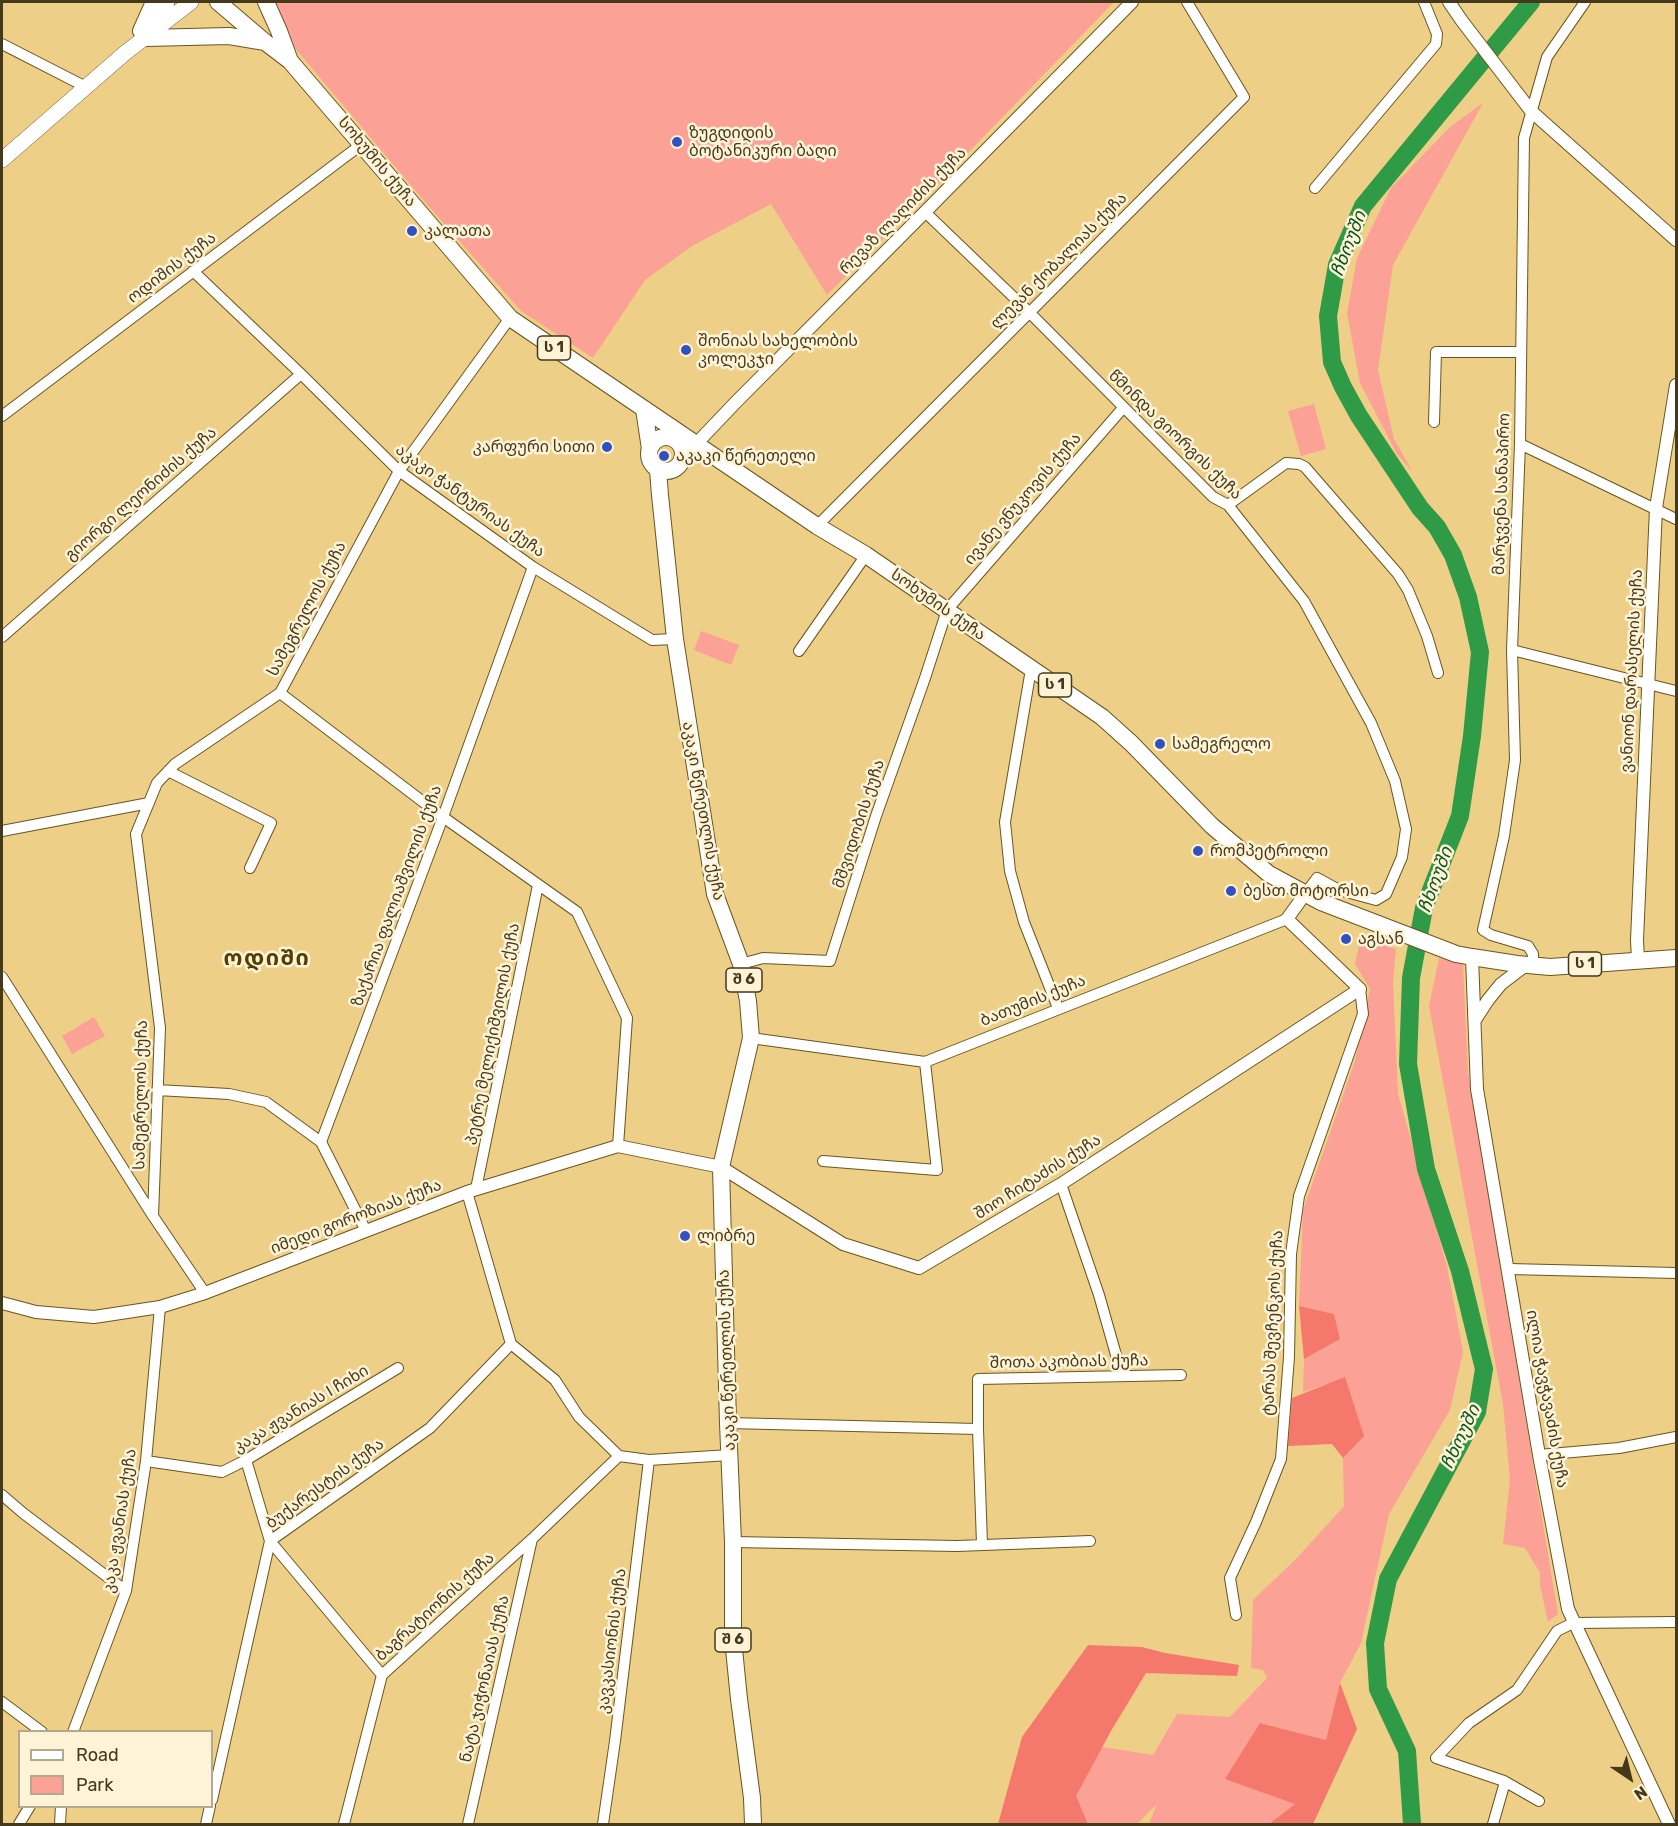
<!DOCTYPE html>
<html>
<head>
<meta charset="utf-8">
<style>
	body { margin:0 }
	#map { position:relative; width:1678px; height:1826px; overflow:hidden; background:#eecf87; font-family:Rubik,sans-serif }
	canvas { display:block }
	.frame { position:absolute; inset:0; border:3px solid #45391b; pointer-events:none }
	.legend { position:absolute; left:18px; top:1730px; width:195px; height:78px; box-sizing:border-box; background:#fff3d7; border:2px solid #b5a98c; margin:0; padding:8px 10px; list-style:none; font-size:18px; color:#45391b }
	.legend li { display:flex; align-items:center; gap:12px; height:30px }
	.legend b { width:30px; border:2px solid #b5a98c }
	.north { position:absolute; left:1600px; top:1748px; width:60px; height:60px; -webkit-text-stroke:4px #fff3d7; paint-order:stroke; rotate:145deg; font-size:16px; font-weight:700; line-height:24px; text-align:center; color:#45391b }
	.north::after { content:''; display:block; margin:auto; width:21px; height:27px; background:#45391b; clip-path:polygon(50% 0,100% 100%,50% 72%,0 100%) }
</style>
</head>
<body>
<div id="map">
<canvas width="1678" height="1826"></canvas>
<div class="frame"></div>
<ul class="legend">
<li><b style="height:8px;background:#fff"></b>Road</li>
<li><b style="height:16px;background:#fca196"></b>Park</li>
</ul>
<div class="north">N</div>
</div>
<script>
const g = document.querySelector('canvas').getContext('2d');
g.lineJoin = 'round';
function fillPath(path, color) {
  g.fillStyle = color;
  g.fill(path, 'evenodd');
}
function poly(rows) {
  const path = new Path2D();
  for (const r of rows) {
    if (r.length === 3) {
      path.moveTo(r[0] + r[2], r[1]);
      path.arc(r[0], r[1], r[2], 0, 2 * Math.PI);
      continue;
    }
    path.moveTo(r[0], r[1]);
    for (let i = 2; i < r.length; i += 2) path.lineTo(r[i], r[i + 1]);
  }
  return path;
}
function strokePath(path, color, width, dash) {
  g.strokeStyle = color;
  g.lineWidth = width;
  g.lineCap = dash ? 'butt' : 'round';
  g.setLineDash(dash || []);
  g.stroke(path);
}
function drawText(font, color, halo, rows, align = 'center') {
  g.font = font + ' Rubik,"Noto Sans Georgian",sans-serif';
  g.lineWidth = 5;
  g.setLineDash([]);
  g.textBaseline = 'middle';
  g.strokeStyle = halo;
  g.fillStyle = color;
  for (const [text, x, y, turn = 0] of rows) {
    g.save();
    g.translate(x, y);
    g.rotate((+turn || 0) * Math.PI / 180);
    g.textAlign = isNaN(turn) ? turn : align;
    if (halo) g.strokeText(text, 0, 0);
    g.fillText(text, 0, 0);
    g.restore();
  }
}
fillPath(poly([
	[274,2,1114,2,932,190,827,295,771,204,692,246,645,280,593,358,521,311,425,202,288,40],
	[1483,103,1393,265,1378,370,1394,439,1412,471,1397,454,1360,383,1347,313,1357,258,1391,188,1451,126],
	[1314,404,1326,449,1301,456,1288,411],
	[701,631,739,645,731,665,694,650],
	[1361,937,1396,949,1393,982,1398,1094,1447,1266,1463,1352,1450,1410,1389,1514,1361,1643,1340,1683,1326,1740,1261,1723,1295,1804,1269,1824,1149,1824,1157,1804,1137,1824,1088,1824,1075,1797,1090,1759,1103,1747,1153,1755,1177,1714,1230,1717,1267,1678,1263,1670,1251,1668,1253,1600,1297,1558,1344,1506,1343,1458,1363,1436,1345,1378,1303,1392,1304,1359,1340,1339,1334,1314,1299,1306,1303,1210,1355,1061,1370,989,1355,964],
	[1439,958,1463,964,1468,1072,1558,1614,1548,1622,1540,1585,1540,1573,1525,1548,1503,1544,1510,1480,1503,1404,1429,1006],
	[94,1017,105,1036,72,1054,62,1036]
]), '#fca196');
fillPath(poly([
	[1299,1306,1334,1314,1340,1339,1304,1359],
	[1345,1377,1364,1436,1343,1458,1332,1444,1288,1446,1292,1398],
	[1088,1645,1142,1647,1165,1653,1239,1665,1237,1676,1146,1673,1111,1731,1076,1796,1088,1824,998,1824,1022,1737],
	[1340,1683,1357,1729,1313,1824,1269,1824,1295,1804,1225,1779,1260,1723,1326,1740]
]), '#f4786c');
strokePath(poly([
	[1412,1824,1407,1751,1378,1689,1375,1643,1388,1579,1477,1412,1484,1369,1460,1271,1426,1169,1408,1064,1411,978,1424,908,1460,816,1472,736,1480,652,1468,597,1453,555,1437,527,1420,508,1359,416,1343,387,1332,362,1328,316,1337,265,1363,206,1531,2]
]), '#2f9b47', 18);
const minor = poly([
	[2,44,86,87],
	[1315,188,1436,44,1437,34,1424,2],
	[925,212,1029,312,1213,497,1228,505,1304,601,1371,723,1395,781,1406,829,1402,857,1386,894,1376,900,1339,890,1317,878,1305,894],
	[193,271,301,374,399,471,533,567,652,640,675,639],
	[2,416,362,144],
	[1434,422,1436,352,1521,352],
	[1520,444,1676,519],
	[1228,505,1286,463,1299,464,1305,467,1398,574,1408,590,1427,636,1438,673],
	[817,526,1244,97,1187,2],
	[2,637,301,374],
	[1512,650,1676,691],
	[799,651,866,555],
	[1031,669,1005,822,1010,871,1024,922,1058,1008],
	[280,693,443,817,577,912,627,1018,618,1146],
	[168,771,271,823,250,868],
	[2,831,149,803],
	[741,964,763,958,830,961,876,816,925,678,947,610,1123,408],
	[1533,966,1533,954,1528,946,1491,935,1483,930,1504,836,1515,760,1512,650,1520,444,1524,138,1547,57,1585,2],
	[2,977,153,1216,205,1293],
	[751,1038,925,1062,1287,919],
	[157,1090,229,1094,266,1102,321,1142],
	[823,1161,937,1170,925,1062],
	[1061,1184,1099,1295,1122,1376],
	[476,1189,538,885],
	[467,1192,511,1344,555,1380,579,1417,619,1456,649,1460,730,1455],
	[153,1216,160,1028,136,834,157,783,175,764,280,693,399,471,510,318],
	[366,1231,321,1142,443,817,533,567],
	[1509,1269,1676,1273],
	[728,1423,978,1429],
	[1539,1455,1619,1448,1676,1437],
	[246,1460,270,1541,382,1675],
	[146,1461,222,1472,246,1460,398,1368],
	[2,1495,23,1513,126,1591],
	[733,1542,957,1546,1090,1541],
	[982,1544,978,1429,978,1379,1181,1375],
	[1236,1615,1230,1578,1256,1522,1281,1459,1289,1357,1291,1254,1299,1196,1363,1014,1360,989],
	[2,1702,42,1732],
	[73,1732,126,1591,146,1461,160,1307],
	[212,1800,270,1541,430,1428,511,1344],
	[1539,1801,1504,1781,1436,1758,1469,1723,1517,1690,1557,1631,1573,1623,1676,1622],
	[19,1824,30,1806],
	[60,1824,61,1806],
	[206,1824,210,1806],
	[344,1824,382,1675,532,1539,619,1456],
	[468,1824,532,1539],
	[603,1824,615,1741,649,1460],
	[1493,1824,1505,1782]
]);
const tertiary = poly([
	[1449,2,1462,21,1531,111,1676,240],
	[696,444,736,402,925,212,1132,2],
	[1472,957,1477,1089,1539,1455,1568,1609,1669,1824],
	[1638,960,1637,940,1656,508,1676,385],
	[1475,1020,1488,1000,1501,984,1526,965],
	[2,1303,36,1312,94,1317,160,1307,205,1293,467,1192,618,1146,721,1167,843,1244,919,1268,1061,1184,1360,989,1287,919,1305,894]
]);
const secondary = poly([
	[147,24,167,2],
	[2,160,125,53,191,2]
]);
const primary = poly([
	[644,409,650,449],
	[666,454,17],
	[658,470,660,495,675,639,715,894,741,964,748,1001,751,1038,721,1167,728,1423,733,1542,733,1639,739,1699,752,1798,753,1824]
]);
const trunk = poly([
	[218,2,265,42,290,61,510,318,817,526,866,555,1102,717,1131,743,1212,826,1269,874,1321,902,1456,954,1472,957,1517,964,1550,967,1676,958],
	[266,2,279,31,290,61],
	[141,31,154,2],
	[146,38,229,36,265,42]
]);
strokePath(minor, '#6a551d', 12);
strokePath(tertiary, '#6a551d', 14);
strokePath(secondary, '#6a551d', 16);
strokePath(primary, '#6a551d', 18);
strokePath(trunk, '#6a551d', 18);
strokePath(minor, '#fff', 10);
strokePath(tertiary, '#fff', 12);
strokePath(secondary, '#fff', 15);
strokePath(primary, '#fff', 16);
strokePath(trunk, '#fff', 16);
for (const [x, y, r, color] of [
	[677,142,6,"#3151c1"],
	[412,231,6,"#3151c1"],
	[686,350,6,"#3151c1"],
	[607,447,6,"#3151c1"],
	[664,456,6,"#3151c1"],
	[1160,744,6,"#3151c1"],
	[1198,851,6,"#3151c1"],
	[1231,891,6,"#3151c1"],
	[1346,939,6,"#3151c1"],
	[685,1236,6,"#3151c1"]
]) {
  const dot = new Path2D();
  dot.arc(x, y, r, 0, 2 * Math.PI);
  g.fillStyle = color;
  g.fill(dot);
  strokePath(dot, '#fff3d7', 2);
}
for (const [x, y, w] of [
	[554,348,33],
	[1055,685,33],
	[1585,964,33],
	[744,980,36],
	[733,1640,36]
]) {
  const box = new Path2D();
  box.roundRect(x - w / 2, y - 12, w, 24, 4.5);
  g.fillStyle = '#fff3d7';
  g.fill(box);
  strokePath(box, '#45391b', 1.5);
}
drawText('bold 15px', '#45391b', null, [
	["ს 1",554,348],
	["ს 1",1055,685],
	["ს 1",1585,964],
	["შ 6",744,980],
	["შ 6",733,1640]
]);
drawText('16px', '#45391b', '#fff3d7', [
	["ზუგდიდის",689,133],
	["ბოტანიკური ბაღი",689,151],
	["კალათა",424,231],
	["შონიას სახელობის",698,341],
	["კოლეკჯი",698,359],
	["კარფური სითი",595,447,"right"],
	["აკაკი წერეთელი",676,456],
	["სამეგრელო",1172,744],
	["რომპეტროლი",1210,851],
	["ბესთ მოტორსი",1243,891],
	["აგსან",1358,939],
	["ლიბრე",697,1236]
], 'left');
drawText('16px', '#45391b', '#fff3d7', [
	["სოხუმის ქუჩა",377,162,50],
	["რევაზ ლაღიძის ქუჩა",903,211,-45],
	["ლევან ქობალიას ქუჩა",1059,261,-45],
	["ოდიშის ქუჩა",172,268,-37],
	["წმინდა გიორგის ქუჩა",1175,435,44],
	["გიორგი ლეონიძის ქუჩა",141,494,-41],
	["მარჯვენა სანაპირო",1502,494,-88],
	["ივანე ვნუკოვის ქუჩა",1023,499,-49],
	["აკაკი ჭანტურიას ქუჩა",470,501,36],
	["სოხუმის ქუჩა",938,605,35],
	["სამეგრელოს ქუჩა",307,609,-62],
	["ვანიონ დარასელის ქუჩა",1632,671,-87],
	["აკაკი წერეთლის ქუჩა",703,811,80],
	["მშვიდობის ქუჩა",859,824,-72],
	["ზაქარია ფალიაშვილის ქუჩა",397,896,-70],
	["ბათუმის ქუჩა",1033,1001,-22],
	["პეტრე მელიქიშვილის ქუჩა",493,1034,-79],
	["სამეგრელოს ქუჩა",141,1095,-89],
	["შიო ჩიტაძის ქუჩა",1038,1177,-32],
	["იმედი გოროზიას ქუჩა",356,1217,-21],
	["ტარას შევჩენკოს ქუჩა",1273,1323,-87],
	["აკაკი წერეთლის ქუჩა",727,1360,-92],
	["შოთა აკობიას ქუჩა",1069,1362,-1],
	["ილია ჭავჭავაძის ქუჩა",1547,1399,80],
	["კაკა ჟვანიას I ჩიხი",301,1409,-31],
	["ბუქარესტის ქუჩა",325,1484,-36],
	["კაკა ჟვანიას ქუჩა",120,1521,-81],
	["ბაგრატიონის ქუჩა",435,1607,-42],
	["კავკასიონის ქუჩა",612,1641,-83],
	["ნატა ჯიჭონაიას ქუჩა",485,1679,-77]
]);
drawText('italic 18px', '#07551e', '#fff3d7', [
	["ჩხოუში",1349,244,-69],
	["ჩხოუში",1436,880,-70],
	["ჩხოუში",1461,1437,-65]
]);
g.letterSpacing = '1.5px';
drawText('bold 22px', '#533e00', '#fff3d7', [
	["ოდიში",267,959]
]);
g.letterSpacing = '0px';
</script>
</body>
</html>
